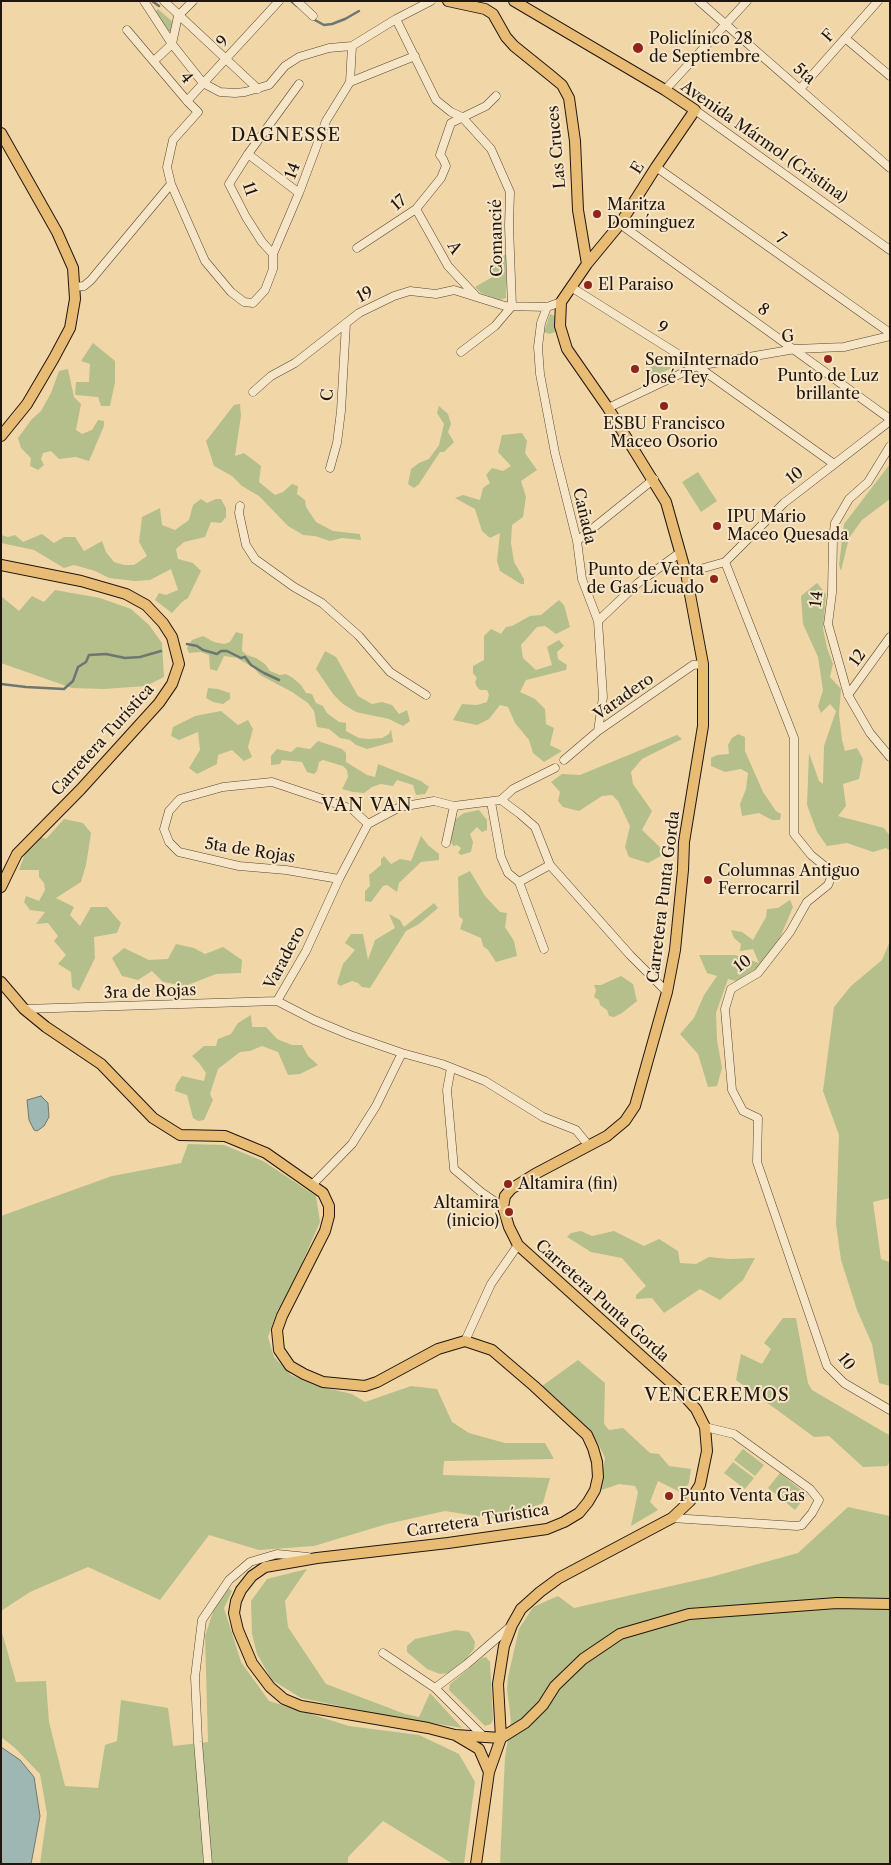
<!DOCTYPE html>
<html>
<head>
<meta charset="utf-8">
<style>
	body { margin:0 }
	#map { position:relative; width:891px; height:1865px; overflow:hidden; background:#f1d7a8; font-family:"Libre Caslon Text",serif }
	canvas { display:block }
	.frame { position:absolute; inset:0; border:2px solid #21160e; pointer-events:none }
</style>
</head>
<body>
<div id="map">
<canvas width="891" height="1865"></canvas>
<div class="frame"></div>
</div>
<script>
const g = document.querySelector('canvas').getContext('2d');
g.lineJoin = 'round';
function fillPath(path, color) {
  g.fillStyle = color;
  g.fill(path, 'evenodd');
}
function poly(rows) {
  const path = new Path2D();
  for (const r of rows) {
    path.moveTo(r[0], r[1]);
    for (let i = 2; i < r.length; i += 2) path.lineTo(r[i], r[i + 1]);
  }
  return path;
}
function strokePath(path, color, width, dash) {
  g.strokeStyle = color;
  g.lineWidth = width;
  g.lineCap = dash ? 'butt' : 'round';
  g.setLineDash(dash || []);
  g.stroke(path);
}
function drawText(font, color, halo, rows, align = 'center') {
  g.font = font + ' "Libre Caslon Text",serif';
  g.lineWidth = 4;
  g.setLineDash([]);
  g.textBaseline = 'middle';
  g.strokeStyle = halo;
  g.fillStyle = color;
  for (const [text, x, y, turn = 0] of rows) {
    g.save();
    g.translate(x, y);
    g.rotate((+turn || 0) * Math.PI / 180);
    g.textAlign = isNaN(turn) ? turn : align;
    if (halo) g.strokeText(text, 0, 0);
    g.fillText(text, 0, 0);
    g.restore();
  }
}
fillPath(poly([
	[158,9,175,24,171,31,168,31,154,13],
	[507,254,506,298,500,300,481,293,475,287,494,276,490,267,495,264,493,260],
	[550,314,557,317,557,331,550,334,544,332],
	[93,343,115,361,115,382,110,406,101,406,98,397,75,395,76,382,89,382,90,364,81,361],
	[669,355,677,360,678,365,649,379,644,372],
	[68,369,74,397,81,404,76,430,82,434,92,430,98,420,104,421,104,426,89,461,76,457,59,459,51,451,43,453,41,459,44,465,38,470,30,466,31,458,21,448,18,438,32,419,41,411,51,393,59,371],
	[240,404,241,416,235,456,244,453,261,466,259,482,275,495,283,492,292,484,298,486,297,494,305,500,306,507,316,522,333,531,360,534,361,540,342,538,330,541,315,536,303,535,288,526,259,496,242,486,232,476,214,466,206,441,234,405],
	[439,406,448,414,451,424,448,432,454,442,444,452,440,452,419,484,414,488,408,484,411,469,419,463,429,459,439,445,444,424,437,413],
	[522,433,527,441,525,453,537,470,521,481,526,497,523,517,512,525,511,543,514,562,524,579,524,584,521,584,500,571,497,561,500,533,490,538,482,531,475,509,455,498,463,495,480,500,483,488,490,483,486,475,492,468,503,471,511,466,498,452,502,435],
	[890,464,890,499,862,520,849,538,841,571,839,565,844,524],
	[698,472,717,501,701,512,682,482],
	[201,499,207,503,216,499,221,499,226,508,226,517,221,523,211,522,205,537,184,542,176,549,178,559,193,563,201,571,188,598,182,602,172,613,155,600,159,593,166,595,178,590,171,569,150,580,135,581,109,578,95,571,74,565,64,568,34,550,1,543,1,535,8,537,15,535,23,542,42,534,54,543,64,537,75,537,84,551,102,541,106,552,114,562,124,565,134,565,147,556,139,542,142,517,160,508,162,525,175,530,189,520,193,505],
	[817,583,826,594,823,628,827,648,833,664,830,677,841,689,839,714,842,740,845,751,857,748,863,759,859,779,843,784,846,806,838,816,884,828,890,836,890,851,886,848,873,852,847,843,827,846,817,832,807,805,809,753,819,781,823,784,824,746,836,711,830,704,821,713,818,706,823,690,818,657,803,624,801,596],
	[55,590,100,598,131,609,149,625,162,643,164,677,146,686,104,689,72,688,1,663,1,596,19,611,32,596,44,602],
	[559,600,564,605,570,627,556,634,545,626,537,627,521,645,523,658,536,670,552,665,547,647,559,640,564,646,557,652,558,659,567,665,566,670,526,680,520,692,535,699,545,709,546,724,554,728,550,745,562,751,544,762,533,753,529,740,515,723,508,707,500,705,489,719,477,725,453,720,462,704,477,705,487,702,489,695,487,690,480,690,477,687,475,682,477,678,473,673,473,666,484,660,484,636,491,629,501,634,506,627,512,626,530,616,541,615],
	[236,632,243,634,242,651,247,655,256,658,265,664,270,671,280,675,286,674,293,678,301,685,306,693,312,694,316,703,323,706,327,713,339,722,346,723,346,731,359,738,369,739,382,738,389,734,391,729,393,742,367,749,356,745,350,740,340,738,329,729,317,727,314,711,308,703,292,692,260,675,254,668,237,658,224,656,217,671,210,669,209,655,201,652,189,653,187,648,192,640,203,636,214,642,224,644,230,642],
	[325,651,336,657,358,696,372,704,382,702,392,705,399,714,407,710,410,721,403,726,389,719,356,712,343,704,333,694,316,669],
	[208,688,218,689,230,693,230,699,223,704,213,702,206,698],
	[221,711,238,725,248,720,253,729,248,747,252,757,244,761,232,750,218,755,217,764,197,774,189,768,200,750,198,732,179,740,171,736,173,727,195,716],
	[738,734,745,737,745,751,763,792,776,811,781,814,780,820,772,820,759,813,742,816,740,804,746,789,748,773,741,769,725,772,711,766,711,758,717,755,729,754,728,745,732,738],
	[677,735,682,739,642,759,631,772,633,784,652,811,642,830,666,853,648,863,629,857,625,847,630,826,618,801,612,795,602,796,579,811,563,807,558,801,560,792,551,782,562,774,580,775],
	[318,741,342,749,346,753,346,762,367,775,375,777,378,764,421,781,429,787,425,794,416,795,413,785,397,780,393,786,381,784,372,787,364,793,353,792,342,789,348,777,347,770,343,766,323,760,319,762,317,771,314,774,307,772,302,762,282,760,280,764,271,765,271,756,277,749,291,752,297,747,310,749],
	[479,810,487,820,487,830,482,832,477,827,470,834,473,842,471,852,461,855,458,853,461,848,457,845,453,846,451,841,454,820,464,813],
	[64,819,83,823,91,833,86,865,81,882,56,898,74,907,70,915,80,926,91,907,107,907,121,923,117,933,94,937,95,958,79,991,72,987,71,972,58,964,66,955,54,941,58,936,48,923,36,924,45,912,30,910,24,902,26,896,39,901,45,890,44,883,39,877,39,870,19,870,25,854,35,845,41,837,46,839],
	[421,836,428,845,439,854,439,860,421,862,399,883,397,892,387,885,383,886,371,902,365,901,365,891,370,886,369,875,381,865,381,859,384,856,391,864,400,859,411,861],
	[470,871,485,896,500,912,507,913,505,927,514,941,517,956,496,962,488,950,483,946,481,938,460,929,463,920,459,916,458,877],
	[790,900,793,907,779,940,764,964,736,981,728,979,716,1013,717,1040,722,1068,717,1086,708,1087,698,1054,680,1034,694,1018,704,995,717,976,707,973,699,955,735,955,759,963,753,949,740,951,741,944,734,938,731,930,742,932,753,940,766,917,767,909,778,908],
	[434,903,438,908,419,924,406,931,370,988,362,987,358,983,352,981,340,986,337,983,343,964,355,950,345,943,351,934,363,934,368,960,375,940,395,928,389,914,400,920,404,927],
	[890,941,890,1198,873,1202,881,1259,890,1262,890,1386,879,1383,872,1344,857,1310,841,1260,836,1224,839,1135,823,1091,834,1007,851,986,882,960],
	[176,944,194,948,205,954,223,947,242,960,241,973,216,974,185,986,163,982,152,971,138,980,122,976,112,958,124,948,149,960,168,959],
	[621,976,633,984,637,1001,622,1013,614,1017,609,1016,607,1010,600,1005,599,1000,594,997,596,990,594,985,601,985],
	[251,1015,252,1027,266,1027,277,1039,292,1045,302,1045,308,1056,318,1065,300,1074,288,1075,278,1052,262,1046,250,1051,240,1052,218,1069,210,1094,213,1100,204,1120,198,1121,193,1118,187,1095,175,1091,176,1085,182,1076,204,1081,206,1073,199,1063,192,1056,204,1046,216,1046,218,1039,231,1034,238,1023],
	[188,1144,224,1145,263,1161,316,1196,320,1222,301,1265,276,1314,268,1337,274,1357,291,1375,317,1386,352,1394,365,1402,411,1386,437,1389,452,1422,469,1433,505,1443,545,1443,554,1459,444,1461,443,1475,550,1478,543,1503,502,1520,445,1511,387,1524,314,1546,259,1550,209,1535,160,1600,88,1567,30,1592,1,1611,1,1216,112,1176,181,1163],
	[581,1231,592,1236,614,1231,644,1246,659,1239,678,1251,680,1263,696,1264,709,1257,729,1259,755,1258,743,1280,720,1300,700,1289,664,1313,652,1298,636,1299,636,1295,646,1286,622,1258,591,1252,567,1237,571,1233],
	[783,1318,796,1318,808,1383,812,1390,889,1435,890,1461,887,1466,863,1467,829,1436,814,1437,736,1380,741,1354,762,1364,771,1349,764,1343],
	[578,1360,605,1383,604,1424,609,1430,623,1428,650,1453,659,1454,669,1466,691,1469,689,1483,682,1493,658,1481,650,1502,658,1510,631,1526,638,1492,635,1486,619,1484,599,1491,605,1458,599,1445,588,1429,542,1386],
	[743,1449,764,1465,755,1476,734,1460],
	[733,1462,754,1478,745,1489,724,1473],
	[780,1473,807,1495,795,1510,768,1488],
	[848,1507,890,1516,890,1864,500,1864,505,1757,511,1721,507,1689,508,1677,519,1629,533,1607,558,1596,574,1608,711,1577,798,1553],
	[307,1569,285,1601,288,1627,326,1684,405,1714,419,1717,430,1693,462,1728,373,1713,301,1698,272,1680,257,1654,252,1634,251,1601,267,1579],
	[227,1587,232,1591,224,1608,241,1662,269,1701,349,1726,419,1735,459,1754,475,1782,464,1864,453,1864,383,1821,348,1857,348,1864,40,1864,47,1814,40,1774,15,1748,1,1737,1,1629,16,1682,46,1681,49,1722,65,1786,98,1788,105,1745,117,1741,121,1700,168,1708,173,1746,208,1742,205,1636,214,1609],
	[456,1630,469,1632,475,1642,474,1649,465,1660,448,1673,440,1674,427,1669,407,1652,407,1646,415,1639],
	[486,1657,490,1662,493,1719,491,1724,485,1726,449,1690,450,1684,482,1658]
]), '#b4bf8c');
const water = poly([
	[41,1096,48,1103,49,1117,44,1126,37,1131,34,1130,29,1120,27,1100,41,1096],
	[1,1747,20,1760,34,1777,40,1816,31,1864,1,1864,1,1747]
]);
fillPath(water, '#9fb7b3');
strokePath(water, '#6d7771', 1);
strokePath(poly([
	[152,1,159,6],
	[291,1,297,6],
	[313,19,324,25,332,24,345,19,359,11],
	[187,644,197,646,203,650,217,654,221,651,227,651,241,658,245,657,251,665,264,673,279,680],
	[1,684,26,687,64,689,73,681,78,667,86,662,89,655,106,654,125,658,140,657,161,651]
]), '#6d7771', 2.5);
const minor = poly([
	[144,1,172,44,203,83,220,92,235,93,245,92,269,85,285,66,299,57,329,48,352,46,396,19,431,1],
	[164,1,258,89],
	[297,1,313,16],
	[699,1,890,168],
	[396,19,436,100,451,112,462,117,491,149,510,192,509,226,512,306,495,326,461,352],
	[845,38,890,76],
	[154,61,172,44,178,16,193,1],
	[350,82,415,56],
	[800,89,878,1],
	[665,90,747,1],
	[187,101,279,1],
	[695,110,890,250],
	[248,154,299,193],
	[656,167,890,333],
	[171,184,205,261,231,292,244,302,253,303,265,290,273,269,273,254,299,193,326,121,350,82,352,46],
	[416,209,448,266,475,295],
	[620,224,890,419],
	[357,248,416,209,441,178,446,166,443,159,440,155,451,123,486,106,496,96],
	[273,254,262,242,246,217,229,184,248,154,299,84],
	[74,287,84,286,91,280,171,184,167,167,173,140,198,112,188,102,127,30],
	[571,287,697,366,834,464],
	[547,307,541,323,538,347,540,374,555,453,577,541,582,579,598,621,603,697,598,731],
	[253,392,271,376,295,363,359,313,394,296,410,291,436,294,454,290,505,306,547,307,561,302],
	[608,408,697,366,795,349,844,347,890,336],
	[890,446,868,482,849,499,835,523,833,539,832,593,828,624,848,695,870,733,890,757],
	[330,468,337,443,341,411,346,323],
	[240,506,239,513,246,545,255,559,294,587,322,603,359,636,390,672,426,695],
	[577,541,654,479],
	[725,562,794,738,794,834,811,855,833,873,828,885,807,902,790,932,758,973,731,989,725,1009,732,1090,743,1111,758,1118,757,1162,827,1366,844,1383,890,1410],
	[686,573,725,562,784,503,890,421],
	[598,621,638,583,681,552],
	[848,695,890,637],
	[564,760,598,731,693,665,703,664],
	[501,800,520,814,535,827,550,865,630,955,667,992],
	[491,802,501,857,508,873,519,882,544,949],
	[446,843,454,806],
	[339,879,286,870,239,866,179,852,169,842,164,829,169,811,180,799,223,787,272,782,352,809,368,824],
	[519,882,550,865],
	[277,1001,306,951,339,879,368,824,400,807,434,801,454,806,501,800,513,789,555,768],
	[24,1009,277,1001,314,1020,350,1035,402,1053,442,1064,485,1081,543,1117,576,1130,589,1146],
	[451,1068,447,1090,454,1169,481,1192,503,1207],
	[312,1185,352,1144,376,1106,402,1053],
	[465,1341,491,1284,518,1245],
	[672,1518,797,1526,802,1525,812,1513,819,1500,810,1489,734,1434,705,1427],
	[383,1653,435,1688,484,1737],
	[435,1688,467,1664,511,1626],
	[208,1864,198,1742,195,1677,202,1620,229,1580,250,1562,277,1554,308,1557]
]);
const major = poly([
	[448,1,485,9,493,14,506,37,514,46,550,75,562,85,569,98,575,141,578,210,587,264],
	[1,133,57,232,73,268,75,299,70,328,54,358,27,404,1,436],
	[1,565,81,581,126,594,146,605,163,623,172,637,179,664,172,684,159,703,81,789,17,854,1,887],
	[1,982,24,1009,46,1027,101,1064,153,1118,180,1135,225,1136,266,1153,323,1193,329,1206,329,1216,325,1231,282,1316,277,1330,279,1350,290,1366,304,1374,323,1382,365,1386,377,1382,438,1349,465,1341,492,1350,534,1386,587,1435,593,1448,597,1462,598,1477,595,1490,588,1502,579,1513,564,1522,547,1529,448,1543,317,1558,265,1567,252,1576,241,1590,236,1601,234,1613,238,1630,252,1663,270,1687,284,1699,301,1706,428,1728,455,1735,501,1738],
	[457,1736,479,1749,489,1772],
	[501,1738,525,1723,543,1705,555,1686,583,1659,620,1634,689,1614,837,1603,890,1604],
	[476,1864,489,1772,501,1738,498,1684,504,1646,512,1625,521,1609,540,1592,559,1578,672,1518,690,1501,700,1485,707,1451,705,1427,696,1409,678,1389,518,1245,509,1227,503,1207,505,1196,511,1189,535,1174,607,1136,625,1121,635,1106,667,992,675,950,683,870,684,842,703,726,703,664,686,573,666,502,608,408,567,349,560,326,561,302,587,264,620,224,656,167,695,110,665,90,514,1]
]);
strokePath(minor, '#554634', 9);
strokePath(major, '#21160e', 12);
strokePath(minor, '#f6e5c6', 8);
strokePath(major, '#e8bc74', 10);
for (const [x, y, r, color] of [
	[638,48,6,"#8f2418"],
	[597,214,5,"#8f2418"],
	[588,285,5,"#8f2418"],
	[828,359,5,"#8f2418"],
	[635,369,5,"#8f2418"],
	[664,406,5,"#8f2418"],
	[717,526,5,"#8f2418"],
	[714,579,5,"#8f2418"],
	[708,880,5,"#8f2418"],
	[508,1184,5,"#8f2418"],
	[509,1212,5,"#8f2418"],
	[669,1496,5,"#8f2418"]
]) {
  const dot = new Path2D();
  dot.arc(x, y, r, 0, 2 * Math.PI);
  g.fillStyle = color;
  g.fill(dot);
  strokePath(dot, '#f6e5c6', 2);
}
drawText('16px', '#21160e', '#f6e5c6', [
	["F",829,36,-49],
	["9",223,42,-47],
	["5ta",804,74,41],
	["4",186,78,51],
	["Avenida Mármol (Cristina)",764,142,35],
	["Las Cruces",557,147,-95],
	["E",638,168,-58],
	["14",293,171,-69],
	["11",249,189,71],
	["17",399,203,-40],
	["Comancié",497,238,-91],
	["7",781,239,35],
	["A",454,248,60],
	["19",365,295,-27],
	["8",763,310,36],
	["9",662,328,32],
	["G",788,337,-8],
	["C",328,395,-85],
	["10",795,476,-38],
	["Cañada",584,516,77],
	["14",817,599,-84],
	["12",858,658,-54],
	["Varadero",624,697,-35],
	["Carretera Turística",103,740,-48],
	["5ta de Rojas",250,851,9],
	["Carretera Punta Gorda",664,897,-83],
	["Varadero",285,958,-62],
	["10",743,964,-37],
	["3ra de Rojas",150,992,-2],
	["Carretera Punta Gorda",602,1301,42],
	["10",846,1362,52],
	["Carretera Turística",478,1521,-9]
]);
drawText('16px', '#21160e', '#f6e5c6', [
	["Policlínico 28",649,39],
	["de Septiembre",649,57],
	["Maritza",607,205],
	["Domínguez",607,223],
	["El Paraiso",598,285],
	["SemiInternado",645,360],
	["José Tey",645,378],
	["Punto de Luz",828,376,"center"],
	["brillante",828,394,"center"],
	["ESBU Francisco",664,424,"center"],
	["Maceo Osorio",664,442,"center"],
	["IPU Mario",727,517],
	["Maceo Quesada",727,535],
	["Punto de Venta",704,570,"right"],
	["de Gas Licuado",704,588,"right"],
	["Columnas Antiguo",718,871],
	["Ferrocarril",718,889],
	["Altamira (fin)",518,1184],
	["Altamira",499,1203,"right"],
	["(inicio)",499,1221,"right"],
	["Punto Venta Gas",679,1496]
], 'left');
g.letterSpacing = '1px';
drawText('18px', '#21160e', '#f6e5c6', [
	["DAGNESSE",286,136],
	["VAN VAN",367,806],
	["VENCEREMOS",717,1396]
]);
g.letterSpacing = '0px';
</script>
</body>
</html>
